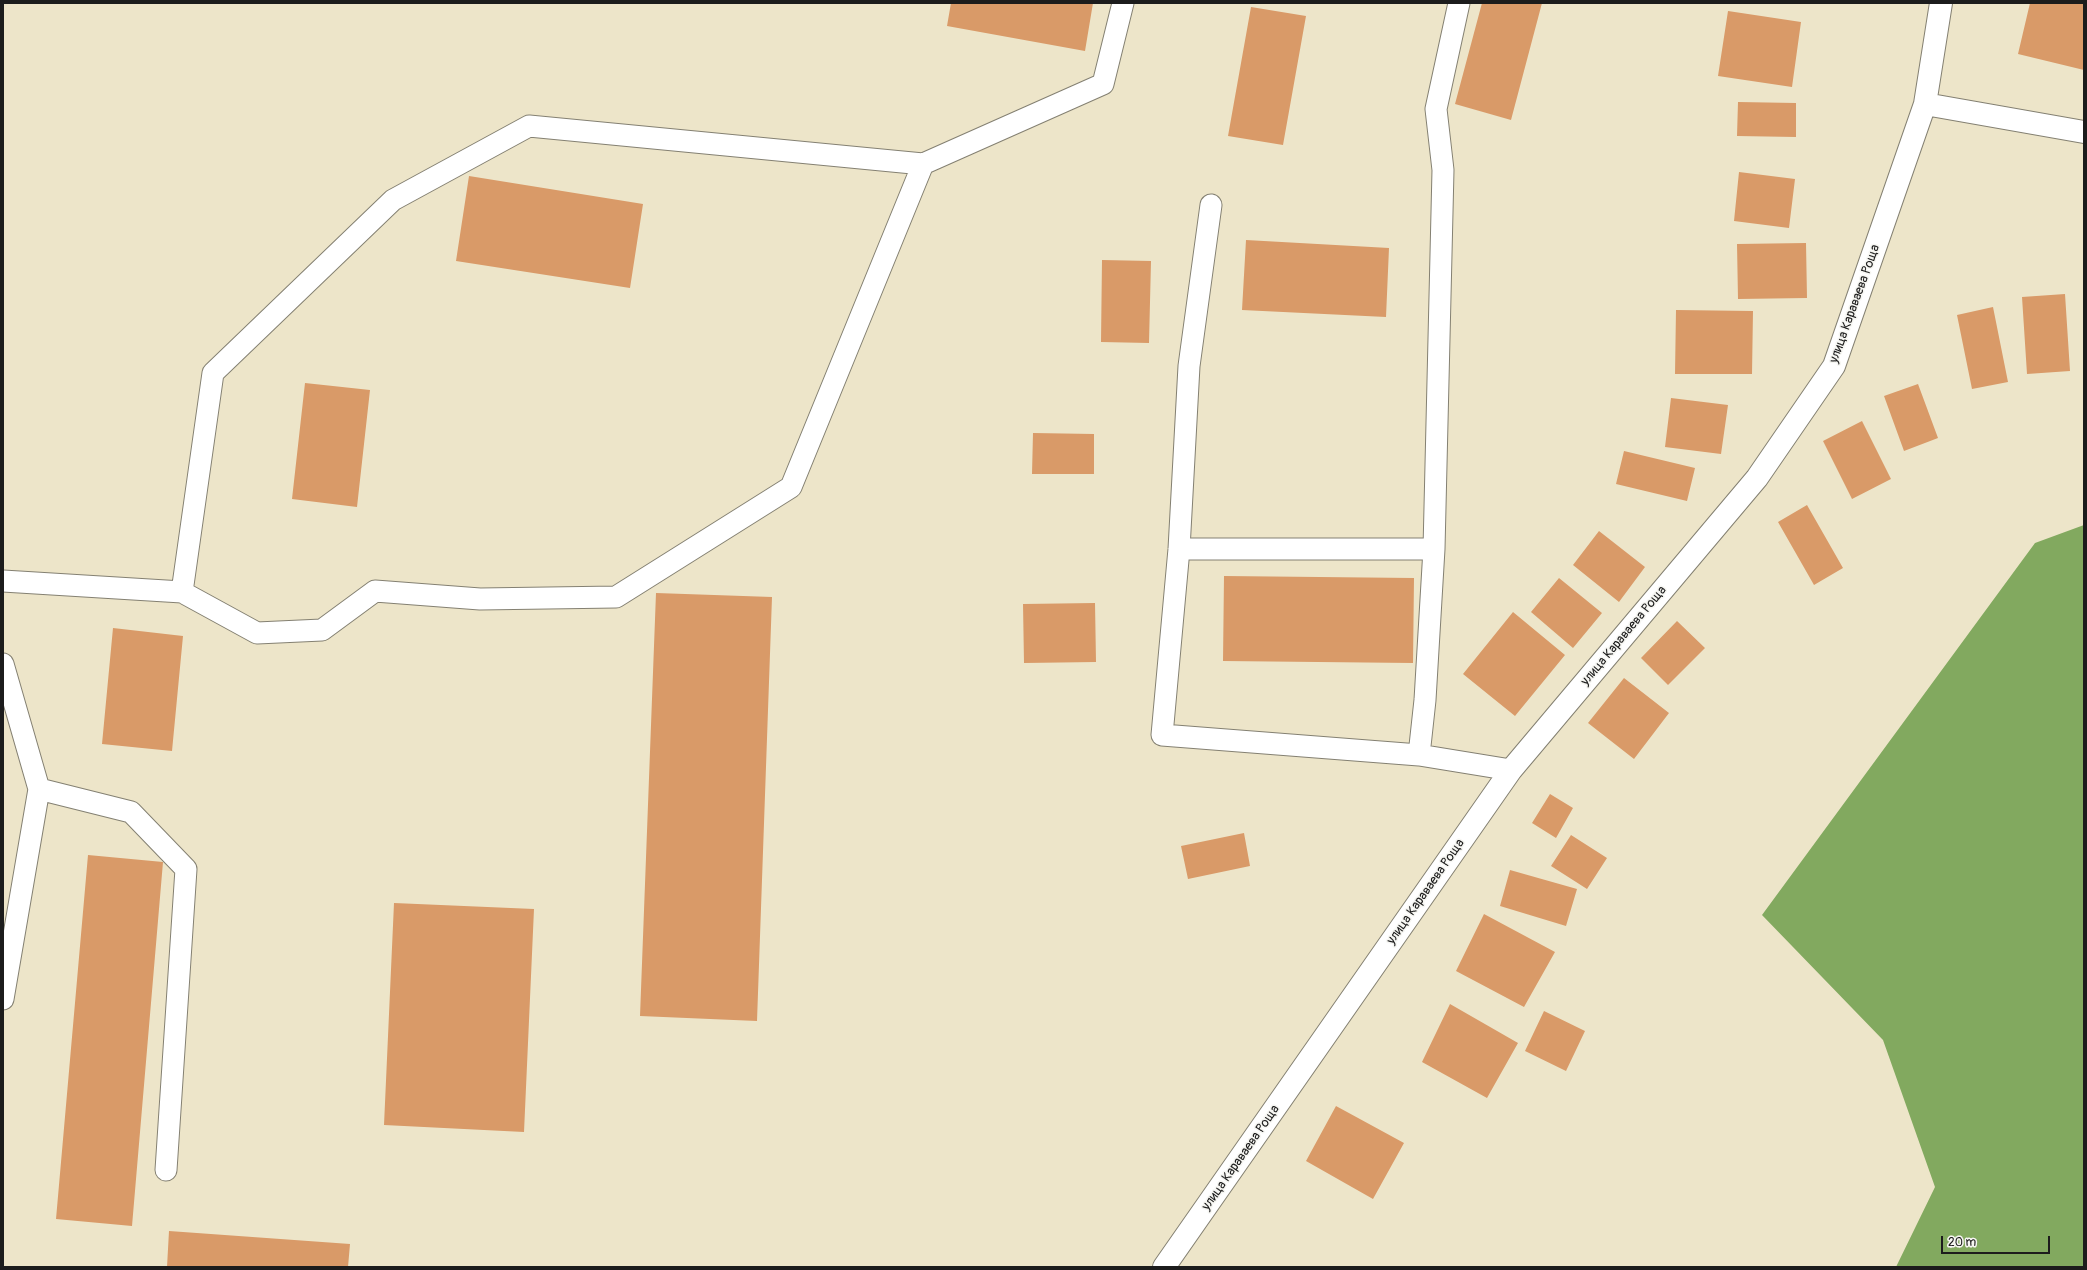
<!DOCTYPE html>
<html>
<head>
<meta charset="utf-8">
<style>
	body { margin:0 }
	#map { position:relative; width:2087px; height:1270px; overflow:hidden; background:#ede5c9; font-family:Pangolin,sans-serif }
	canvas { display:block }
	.frame { position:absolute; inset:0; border:4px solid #1c1c1c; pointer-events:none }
	.scale { position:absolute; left:1941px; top:1236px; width:109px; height:18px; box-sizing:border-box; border:2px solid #1c1c1c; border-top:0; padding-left:5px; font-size:12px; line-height:14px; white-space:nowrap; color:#1c1c1c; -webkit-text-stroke:3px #f6f6f2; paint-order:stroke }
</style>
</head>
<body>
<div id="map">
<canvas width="2087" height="1270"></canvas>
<div class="frame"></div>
<div class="scale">20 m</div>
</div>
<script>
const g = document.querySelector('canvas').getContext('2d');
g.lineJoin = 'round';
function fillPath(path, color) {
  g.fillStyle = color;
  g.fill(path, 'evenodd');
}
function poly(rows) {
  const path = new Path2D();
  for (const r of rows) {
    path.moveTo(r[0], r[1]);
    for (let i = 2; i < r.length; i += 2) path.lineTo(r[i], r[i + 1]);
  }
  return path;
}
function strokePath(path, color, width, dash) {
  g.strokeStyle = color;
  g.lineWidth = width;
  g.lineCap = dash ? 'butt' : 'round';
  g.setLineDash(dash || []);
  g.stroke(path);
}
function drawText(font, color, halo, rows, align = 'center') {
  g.font = font + ' Pangolin,sans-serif';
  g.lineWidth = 3;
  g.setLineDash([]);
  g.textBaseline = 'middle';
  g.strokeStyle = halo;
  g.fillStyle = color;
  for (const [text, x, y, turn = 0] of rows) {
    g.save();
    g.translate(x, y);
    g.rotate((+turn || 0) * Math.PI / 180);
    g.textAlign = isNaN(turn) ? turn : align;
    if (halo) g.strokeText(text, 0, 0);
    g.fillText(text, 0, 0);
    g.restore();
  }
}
fillPath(poly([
	[2084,525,2084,1267,1896,1267,1935,1187,1883,1040,1762,915,2035,543]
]), '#82a95f');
fillPath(poly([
	[951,3,1093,3,1085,51,947,26],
	[1482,3,1542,3,1511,120,1455,104],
	[2030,3,2084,3,2084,70,2018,54],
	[1251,7,1306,16,1283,145,1228,136],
	[1728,11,1801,22,1792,87,1718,76],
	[1738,102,1796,103,1796,137,1737,136],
	[1739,172,1795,179,1789,228,1734,221],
	[469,176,643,204,630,288,456,261],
	[1246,240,1389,248,1386,317,1242,310],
	[1806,243,1807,298,1738,299,1737,244],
	[1102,260,1151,261,1149,343,1101,342],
	[2065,294,2070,371,2027,374,2022,297],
	[1993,307,2008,382,1972,389,1957,315],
	[1676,310,1753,311,1752,374,1675,374],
	[305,383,370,390,357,507,292,499],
	[1918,384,1938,438,1904,451,1884,396],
	[1671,398,1728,405,1721,454,1665,447],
	[1862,421,1891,479,1852,499,1823,441],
	[1033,433,1094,434,1094,474,1032,474],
	[1624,451,1695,468,1687,501,1616,484],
	[1807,505,1843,568,1814,585,1778,522],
	[1599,531,1645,567,1619,602,1573,565],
	[1224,576,1414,578,1413,663,1223,661],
	[1559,578,1602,613,1573,648,1531,612],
	[656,593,772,597,757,1021,640,1016],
	[1095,603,1096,662,1024,663,1023,604],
	[1513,612,1565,655,1515,716,1463,674],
	[1677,621,1705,648,1668,685,1641,658],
	[113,628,183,636,172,751,102,744],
	[1624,678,1669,713,1634,759,1588,723],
	[1550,794,1573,808,1556,838,1532,823],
	[1244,833,1250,866,1188,879,1181,846],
	[1571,835,1607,858,1587,889,1551,866],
	[88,855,163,862,132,1226,56,1219],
	[1510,870,1577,889,1566,926,1500,906],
	[394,903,534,909,524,1132,384,1125],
	[1484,914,1555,952,1524,1007,1456,971],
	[1450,1004,1518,1043,1487,1098,1422,1062],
	[1544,1011,1585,1031,1566,1071,1525,1051],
	[1336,1106,1404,1143,1373,1199,1306,1161],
	[169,1231,350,1244,348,1267,167,1267]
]), '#d99a68');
const lane = poly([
	[1211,205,1189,366,1179,549,1162,735,1419,755,1511,770],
	[1179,549,1434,549],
	[3,581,182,592,257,633,322,630,375,591,480,599,616,597,791,487,923,164,1103,84,1123,3],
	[182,592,213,373,393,200,529,126,923,164],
	[3,664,39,789,3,999],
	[1419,755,1425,700,1434,549,1443,170,1436,109,1459,3],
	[39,789,131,812,186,869,166,1170]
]);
const street = poly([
	[1925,104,2084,132],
	[1164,1267,1511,770,1757,478,1834,366,1925,104,1941,3]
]);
strokePath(lane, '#848072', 23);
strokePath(street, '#848072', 24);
strokePath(lane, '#fff', 21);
strokePath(street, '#fff', 22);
drawText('13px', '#1c1c1c', '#f6f6f2', [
	["улица Караваева Роща",1855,304,-70],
	["улица Караваева Роща",1624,636,-50],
	["улица Караваева Роща",1426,892,-55],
	["улица Караваева Роща",1241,1158,-55]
]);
</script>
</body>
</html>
